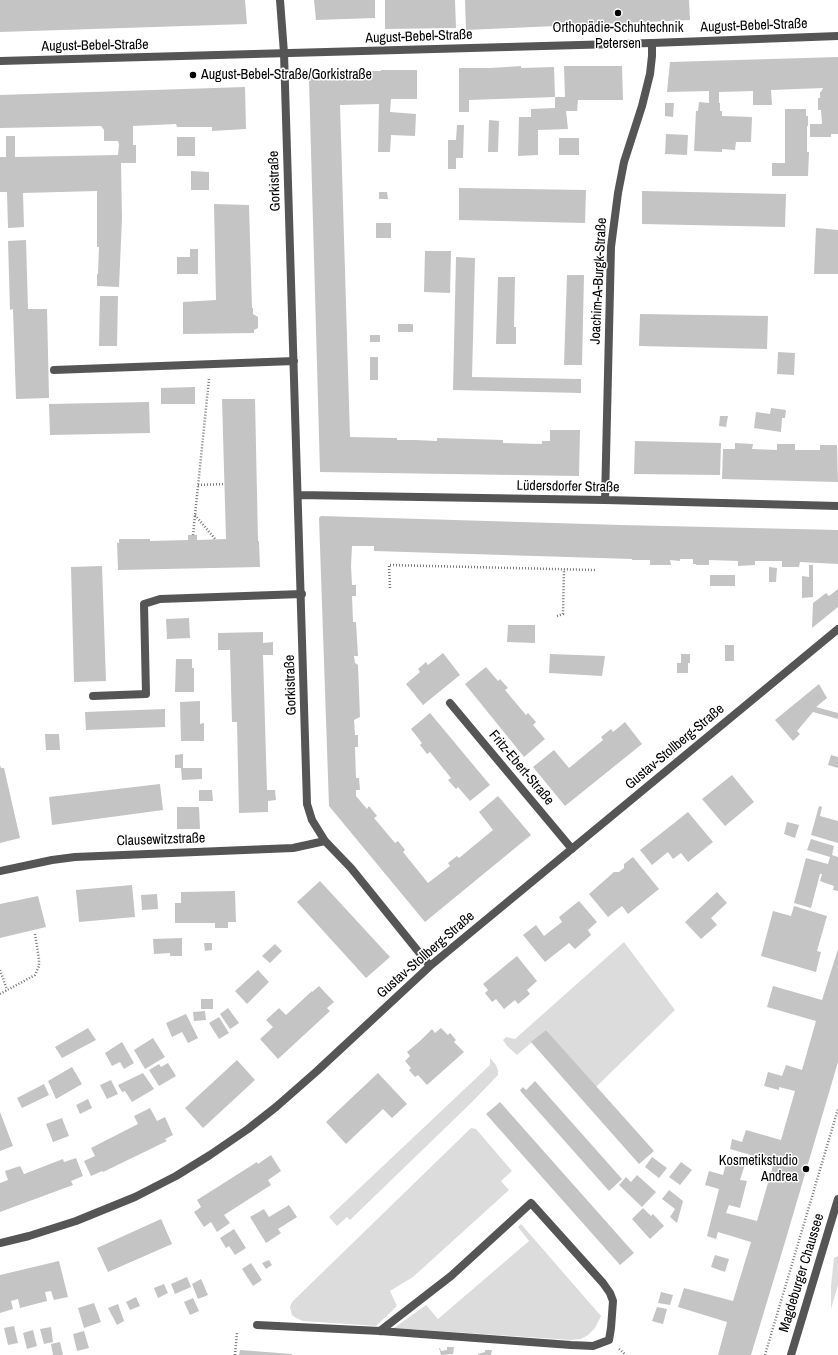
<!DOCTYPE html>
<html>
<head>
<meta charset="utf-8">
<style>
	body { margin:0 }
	canvas { display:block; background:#fff }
</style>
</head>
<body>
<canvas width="838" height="1355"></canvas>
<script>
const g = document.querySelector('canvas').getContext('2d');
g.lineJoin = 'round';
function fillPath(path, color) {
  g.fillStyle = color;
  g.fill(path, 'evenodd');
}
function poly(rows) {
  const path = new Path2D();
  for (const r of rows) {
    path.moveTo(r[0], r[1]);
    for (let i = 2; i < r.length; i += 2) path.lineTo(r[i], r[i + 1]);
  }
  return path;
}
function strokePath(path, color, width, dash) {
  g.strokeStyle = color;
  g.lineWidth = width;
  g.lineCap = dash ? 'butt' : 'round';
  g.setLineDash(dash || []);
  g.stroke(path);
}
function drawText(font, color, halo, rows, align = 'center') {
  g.font = font + ' "Archivo Narrow",sans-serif';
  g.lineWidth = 3;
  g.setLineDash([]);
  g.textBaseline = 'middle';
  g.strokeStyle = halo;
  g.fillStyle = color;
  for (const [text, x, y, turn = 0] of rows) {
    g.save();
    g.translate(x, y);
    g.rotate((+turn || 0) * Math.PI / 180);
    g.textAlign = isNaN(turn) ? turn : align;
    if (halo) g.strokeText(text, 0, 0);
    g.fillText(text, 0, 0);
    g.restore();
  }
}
fillPath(poly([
	[624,942,675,1010,596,1087,546,1030,517,1055,507,1046,503,1040,506,1037,515,1039],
	[490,1058,496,1065,498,1071,498,1075,471,1103,350,1220,347,1217,337,1226,329,1217,490,1065],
	[471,1128,476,1129,512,1171,501,1181,509,1190,413,1277,390,1291,397,1306,376,1326,303,1321,296,1318,292,1315,290,1307,292,1302],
	[521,1224,601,1316,595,1328,588,1335,581,1339,571,1340,394,1328,426,1305,438,1319,529,1241,518,1227],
	[838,1256,838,1285,831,1309,831,1286,834,1258]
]), '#dcdcdc');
fillPath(poly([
	[0,0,245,0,247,24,0,32],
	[314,0,375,0,375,18,316,20],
	[385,0,455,0,456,28,385,29],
	[465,0,689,0,690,20,466,30],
	[838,57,838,134,831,134,831,137,810,137,810,124,822,124,821,110,818,110,818,98,820,98,820,92,821,92,823,88,771,90,772,105,753,105,753,91,719,92,719,103,720,103,720,111,722,111,722,116,752,117,751,142,736,142,735,150,722,149,722,152,694,151,696,111,698,111,699,102,709,103,709,91,667,92,670,62],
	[521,66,521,68,554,67,555,97,565,97,564,66,622,66,623,100,578,100,577,111,566,111,568,129,538,130,538,155,518,156,519,117,531,117,531,109,555,108,555,97,469,100,469,112,459,112,459,68,490,68],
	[381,70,417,70,417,99,391,99,390,112,416,114,415,136,391,135,390,152,378,152,379,104,340,105,350,437,397,438,397,440,416,440,437,441,437,438,503,440,503,443,542,444,542,441,550,441,550,430,580,430,579,476,320,472,309,80,315,73,363,73,363,71,381,71],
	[245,87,246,129,212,131,212,127,177,127,176,124,133,126,133,145,136,145,136,163,121,163,122,218,119,287,97,286,97,274,98,274,99,247,97,247,97,191,23,193,24,227,8,228,7,192,0,192,0,157,6,157,6,136,15,136,15,157,118,155,119,144,118,141,104,141,104,130,101,126,0,128,0,95],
	[665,103,674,103,673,117,665,116],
	[785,109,806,109,806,116,808,116,808,126,807,126,807,152,809,152,808,176,772,176,772,163,785,163],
	[489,120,499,121,498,152,488,152],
	[457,125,464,125,463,158,456,158,456,169,448,169,448,140,456,140],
	[666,134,688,135,687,155,665,154],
	[177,137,195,137,195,156,177,156],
	[559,138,579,138,579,155,559,155],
	[191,171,209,172,209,190,191,190],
	[459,188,586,190,585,223,459,220],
	[642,191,786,194,785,227,642,224],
	[379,192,387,192,388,199,379,199],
	[214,204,249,205,252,308,253,308,253,314,258,317,258,328,254,330,254,333,183,334,183,302,216,300],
	[376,223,391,223,391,238,376,238],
	[816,228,838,230,838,274,814,274],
	[26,240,28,309,47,309,49,398,16,399,13,309,10,310,8,241],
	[190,249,198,249,198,274,177,274,177,257,190,257],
	[425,251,451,251,450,293,424,292],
	[456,257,475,258,472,377,581,379,581,393,453,390],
	[567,275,584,275,582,365,564,365],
	[498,277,515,277,514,327,516,327,516,344,496,344],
	[100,296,118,296,117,346,99,346],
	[640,314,768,316,767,349,639,346],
	[398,324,413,324,413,332,398,332],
	[370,335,380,335,380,342,370,342],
	[778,352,795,353,794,375,777,374],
	[370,357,378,357,378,380,370,380],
	[195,387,195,404,161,404,161,388],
	[222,399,255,399,258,541,259,541,260,567,118,570,117,543,119,543,119,539,150,539,150,541,188,540,188,535,197,535,197,540,226,539],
	[149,402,150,433,50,435,49,404],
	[771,408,786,410,785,418,782,418,781,432,754,428,756,412,770,414],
	[720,416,728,416,726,427,719,426],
	[635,441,721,443,720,475,634,474],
	[735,443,753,444,752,449,777,450,777,444,795,444,795,450,820,450,820,445,837,445,838,482,722,479,723,449,735,449],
	[321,516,621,525,838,530,838,564,800,562,799,567,782,567,782,561,755,561,755,565,738,566,738,561,709,560,709,565,696,565,696,564,693,564,693,559,680,559,680,561,670,560,671,565,650,565,650,560,632,560,632,559,374,551,374,546,352,546,351,566,352,585,356,585,356,596,352,596,353,622,356,622,358,656,354,656,355,663,358,665,360,717,354,720,355,735,358,735,358,747,355,747,356,778,359,778,360,790,356,790,356,796,367,809,369,806,377,816,374,818,395,843,398,841,405,850,403,852,428,883,450,866,448,863,457,856,459,858,493,830,479,812,498,796,531,835,425,922,329,806,319,518],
	[809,565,813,565,813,597,802,598,802,576,809,577],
	[102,566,106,681,74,682,71,567],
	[769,567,777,568,776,582,769,582],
	[710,575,735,575,735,586,710,586],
	[838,589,838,607,812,628,813,603,826,593,829,596],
	[189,618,190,638,167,639,166,619],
	[508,625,535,625,535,643,507,642],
	[263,632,263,643,273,642,273,655,263,655,267,790,275,790,276,800,268,801,268,812,239,813,237,722,232,722,230,650,218,650,218,633],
	[725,645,734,645,734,661,725,661],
	[443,653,460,675,423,705,406,684,420,672,418,669,426,662,428,665],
	[550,654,605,656,602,676,549,673],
	[681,654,690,654,690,663,688,663,688,673,677,673,677,663,681,663],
	[176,659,192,659,192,668,194,668,194,692,175,692],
	[486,667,498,681,500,679,508,688,505,690,526,715,528,713,536,722,533,725,545,739,524,757,465,684],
	[819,684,827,698,816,707,838,713,838,719,813,712,797,731,800,734,793,741,775,720],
	[200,701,200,724,204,723,204,741,181,741,180,702],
	[165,709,165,727,86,730,85,712],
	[430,713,490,785,470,801,458,787,456,789,448,780,451,778,430,752,427,754,420,745,422,743,411,729],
	[625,722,642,744,565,806,533,767,554,750,569,768,603,740,601,737,611,729,613,732],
	[45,734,59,734,60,750,46,750],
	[183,754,183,768,202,768,202,779,182,780,181,768,175,768,175,755],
	[831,755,838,757,838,768,828,765],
	[0,765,1,768,4,768,20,838,0,843],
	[732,775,754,802,725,826,702,799],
	[160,784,163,810,52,825,49,797],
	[199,790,212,790,213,801,199,801],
	[819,806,822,807,820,816,838,821,838,843,811,835],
	[177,807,199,807,200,829,177,829],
	[688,812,713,842,688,862,681,853,673,859,668,852,652,865,640,850],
	[787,822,799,825,795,838,784,834],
	[811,839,834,846,832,855,838,857,838,891,833,890,834,886,820,881,822,874,820,874,811,908,794,903,806,858,828,864,830,857,807,850],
	[633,857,659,889,628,914,622,906,608,917,589,894,614,872,619,872,624,868,624,864],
	[320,881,390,957,366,978,297,902],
	[132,885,135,917,79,922,76,890],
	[235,891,236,922,228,922,228,928,215,928,215,923,175,923,175,903,181,903,181,892],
	[717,892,727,903,711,918,717,925,701,939,685,922],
	[157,894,158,909,142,910,141,895],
	[38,896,46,927,0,938,0,904],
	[579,901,597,922,588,930,591,935,575,949,569,943,545,962,523,935,536,925,544,936,562,922,559,917],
	[794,906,827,916,817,951,821,952,816,972,761,956,773,911,791,916],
	[182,938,182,956,170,956,170,953,154,954,153,939],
	[204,943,212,943,212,950,205,951],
	[275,944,282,951,270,963,262,956],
	[838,949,838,1062,785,1242,751,1355,718,1355,727,1322,678,1307,684,1288,733,1301,751,1242,718,1232,716,1239,707,1236,719,1189,705,1185,709,1171,723,1175,727,1159,745,1164,740,1180,747,1181,740,1208,729,1205,726,1213,757,1221,774,1162,730,1149,732,1139,742,1142,746,1130,781,1140,795,1091,779,1087,779,1090,764,1086,768,1072,782,1076,786,1065,802,1070,816,1021,767,1007,773,986,822,1000],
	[517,956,537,981,527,990,530,994,518,1004,515,1000,504,1009,496,999,492,1002,485,993,488,990,483,984],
	[258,970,269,982,247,1004,235,991],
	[319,986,334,1002,327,1008,330,1011,278,1059,260,1039,273,1027,266,1020,279,1008,286,1015,312,991,312,992],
	[201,999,213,999,213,1009,201,1009],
	[228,1008,239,1023,230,1029,220,1014],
	[205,1011,206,1020,194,1021,193,1012],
	[186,1014,198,1038,188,1043,182,1032,172,1037,166,1023],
	[219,1017,229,1033,219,1039,209,1023],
	[88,1028,96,1040,62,1058,55,1047],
	[441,1028,448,1035,450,1033,456,1040,454,1042,464,1052,427,1085,418,1075,415,1077,409,1070,411,1068,405,1061,410,1056,407,1052,420,1041,432,1029,435,1033],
	[546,1030,654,1151,639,1164,531,1042],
	[153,1038,165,1057,145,1069,134,1050],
	[122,1042,134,1063,124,1069,120,1062,112,1066,105,1053],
	[237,1060,255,1080,203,1128,185,1108],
	[168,1063,176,1076,159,1086,149,1070,159,1064,161,1067],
	[72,1067,82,1084,56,1099,48,1081],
	[143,1073,154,1089,132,1102,125,1091,122,1092,118,1085],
	[378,1073,407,1104,392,1118,383,1109,346,1144,326,1122],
	[111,1080,118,1094,107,1099,100,1085],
	[535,1081,622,1179,609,1191,522,1093,520,1090,523,1087,526,1090],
	[44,1084,49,1095,22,1108,17,1098],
	[88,1099,92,1108,80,1114,76,1105],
	[500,1102,634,1253,620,1265,486,1114],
	[150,1108,157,1121,165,1117,173,1135,165,1139,167,1141,103,1172,102,1171,91,1176,84,1161,95,1156,91,1148,138,1124,134,1116],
	[0,1112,13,1146,0,1151],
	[62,1118,69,1136,53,1142,46,1124],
	[271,1155,281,1171,268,1180,271,1185,224,1215,230,1223,217,1232,211,1222,204,1227,194,1212,201,1207,197,1200,257,1162,258,1164],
	[652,1157,667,1168,659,1178,645,1167],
	[76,1158,83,1176,71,1181,73,1185,0,1212,0,1183,8,1180,5,1171,20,1166,24,1174,63,1159,64,1162],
	[681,1162,692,1170,680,1185,669,1177],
	[637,1175,656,1192,642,1207,619,1185,626,1177,631,1182],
	[669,1190,683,1201,677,1223,670,1217,675,1209,662,1199],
	[289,1205,297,1217,278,1229,281,1233,266,1243,250,1217,264,1209,269,1217],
	[643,1208,651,1216,653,1214,664,1226,650,1239,632,1219],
	[161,1219,172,1244,108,1272,97,1248],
	[234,1229,246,1248,235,1255,229,1246,226,1248,220,1238],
	[715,1255,729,1259,725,1272,711,1267],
	[269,1260,272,1265,266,1269,262,1263],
	[59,1261,68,1297,54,1300,51,1291,45,1292,47,1301,20,1308,18,1299,11,1301,13,1309,0,1313,0,1275],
	[251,1263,262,1280,253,1286,242,1269],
	[187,1277,191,1287,175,1294,171,1284],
	[201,1279,208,1295,198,1299,192,1284],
	[164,1284,168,1293,158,1298,154,1288],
	[661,1292,673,1295,670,1305,658,1303],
	[136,1297,140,1306,130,1310,126,1302],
	[193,1298,199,1311,190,1315,184,1302],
	[94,1303,101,1322,84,1328,78,1308],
	[118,1304,124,1321,117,1325,108,1308],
	[657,1307,667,1309,663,1324,652,1321],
	[14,1326,18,1343,8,1345,4,1328],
	[51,1327,53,1342,44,1344,40,1329],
	[33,1330,37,1346,27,1349,23,1333],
	[84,1331,89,1348,77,1351,73,1334],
	[60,1342,63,1355,53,1355,51,1344],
	[447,1347,454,1347,453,1354,441,1355,439,1348,440,1348,441,1351,447,1350],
	[240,1350,292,1354,292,1355,239,1355],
	[485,1350,492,1350,491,1355,478,1355,478,1354,485,1352]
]), '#c4c4c4');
strokePath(poly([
	[198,485,224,484],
	[195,515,216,540],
	[193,535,209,379],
	[390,588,389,565,595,570],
	[557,616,563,614,564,569],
	[0,970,7,990],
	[0,994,35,975,39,966,39,959,35,934],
	[619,1349,626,1355],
	[235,1355,237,1332],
	[765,1355,838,1109]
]), '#777', 2.5, [1, 2]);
strokePath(poly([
	[93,696,146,694,144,604,160,599,302,594],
	[257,1325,380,1331,571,1345,593,1346,609,1340,611,1328,613,1301,610,1293,603,1283,531,1203,451,1276,380,1331]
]), '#555', 8);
strokePath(poly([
	[280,0,284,53,307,804,312,820,325,841,351,868,430,966],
	[54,370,294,361],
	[298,495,605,500,838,506],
	[605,500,611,247,618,193,624,162,642,106,650,74,652,56,652,43],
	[450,703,572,849],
	[0,871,52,860,75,857,293,848,325,841],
	[0,1243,29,1236,76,1221,135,1197,176,1176,210,1155,248,1129,276,1107,317,1071,430,966,838,629]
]), '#555', 8);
strokePath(poly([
	[0,61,652,43,838,36],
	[791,1355,838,1199]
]), '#555', 8);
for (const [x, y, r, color] of [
	[618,13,4,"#000"],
	[193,75,4,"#000"],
	[806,1169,4,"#000"]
]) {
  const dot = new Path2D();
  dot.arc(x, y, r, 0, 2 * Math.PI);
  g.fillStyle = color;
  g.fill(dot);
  strokePath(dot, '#fff', 1.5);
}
drawText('14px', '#000', '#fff', [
	["August-Bebel-Straße",754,26,-2],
	["August-Bebel-Straße",419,37,-2],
	["August-Bebel-Straße",95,46,-1],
	["Gorkistraße",275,181,-92],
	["Joachim-A-Burgk-Straße",599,281,-87],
	["Lüdersdorfer Straße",568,487,1],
	["Gorkistraße",291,685,-92],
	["Gustav-Stollberg-Straße",675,747,-40],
	["Fritz-Ebert-Straße",521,768,50],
	["Clausewitzstraße",161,840,-2],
	["Gustav-Stollberg-Straße",426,955,-41],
	["Magdeburger Chaussee",802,1273,-73]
]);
drawText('14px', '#000', '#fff', [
	["Orthopädie-Schuhtechnik",618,28],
	["Petersen",618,44],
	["August-Bebel-Straße/Gorkistraße",201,75,"left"],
	["Kosmetikstudio",798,1161,"right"],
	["Andrea",798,1177,"right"]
]);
</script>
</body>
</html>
